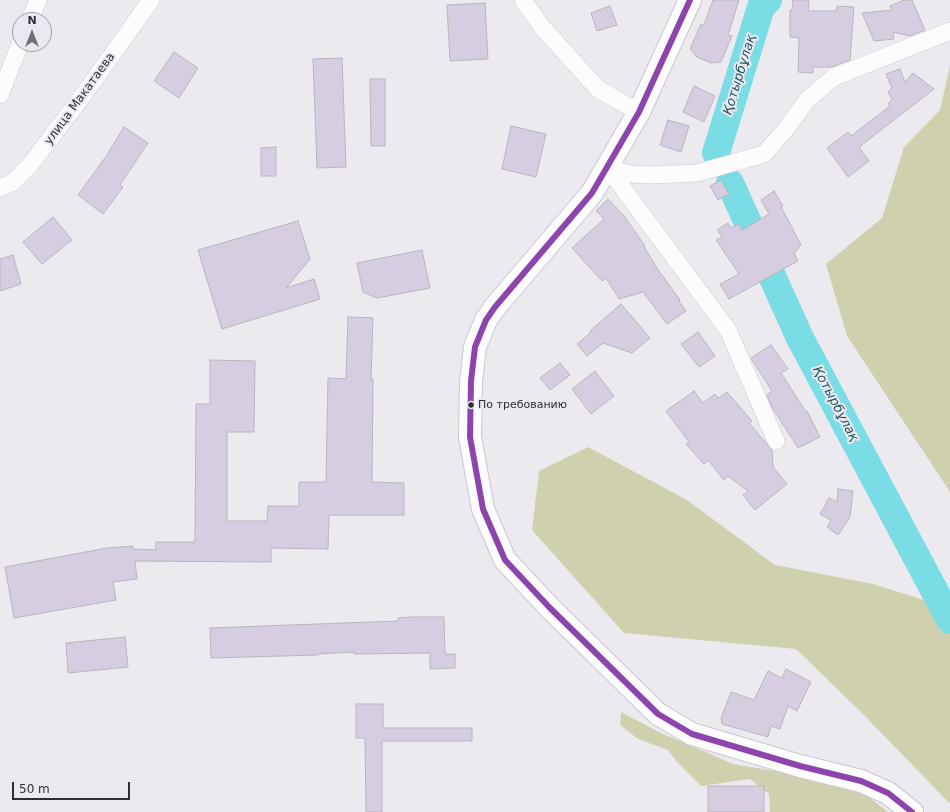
<!DOCTYPE html>
<html>
<head>
<meta charset="utf-8">
<style>
	body { margin:0 }
	#map { position:relative; width:950px; height:812px; overflow:hidden; background:#eceaef; font-family:"DejaVu Sans",sans-serif }
	canvas { display:block }
	.north { position:absolute; left:12px; top:12px; width:40px; height:40px; box-sizing:border-box; background:#ece8f1; border:1px solid #a19ea5; border-radius:50%; rotate:0deg; font-size:11px; font-weight:700; line-height:16px; text-align:center; color:#302e32 }
	.north::after { content:''; display:block; margin:auto; width:14px; height:18px; background:#727074; clip-path:polygon(50% 0,100% 100%,50% 72%,0 100%) }
	.scale { position:absolute; left:12px; top:782px; width:118px; height:18px; box-sizing:border-box; border:2px solid #302e32; border-top:0; padding-left:5px; font-size:12px; line-height:14px; white-space:nowrap; color:#302e32; -webkit-text-stroke:3px #ece8f1; paint-order:stroke }
</style>
</head>
<body>
<div id="map">
<canvas width="950" height="812"></canvas>
<div class="north">N</div>
<div class="scale">50 m</div>
</div>
<script>
const g = document.querySelector('canvas').getContext('2d');
g.lineJoin = 'round';
function fillPath(path, color) {
  g.fillStyle = color;
  g.fill(path, 'evenodd');
}
function poly(rows) {
  const path = new Path2D();
  for (const r of rows) {
    path.moveTo(r[0], r[1]);
    for (let i = 2; i < r.length; i += 2) path.lineTo(r[i], r[i + 1]);
  }
  return path;
}
function strokePath(path, color, width, dash) {
  g.strokeStyle = color;
  g.lineWidth = width;
  g.lineCap = dash ? 'butt' : 'round';
  g.setLineDash(dash || []);
  g.stroke(path);
}
function drawText(font, color, halo, rows, align = 'center') {
  g.font = font + ' "DejaVu Sans",sans-serif';
  g.lineWidth = 4;
  g.setLineDash([]);
  g.textBaseline = 'middle';
  g.strokeStyle = halo;
  g.fillStyle = color;
  for (const [text, x, y, turn = 0] of rows) {
    g.save();
    g.translate(x, y);
    g.rotate((+turn || 0) * Math.PI / 180);
    g.textAlign = isNaN(turn) ? turn : align;
    if (halo) g.strokeText(text, 0, 0);
    g.fillText(text, 0, 0);
    g.restore();
  }
}
fillPath(poly([
	[950,65,950,492,847,336,826,264,882,218,904,147,940,110],
	[588,447,687,500,775,565,873,584,950,608,950,804,864,715,796,649,624,633,532,530,539,471],
	[621,712,659,732,733,764,810,777,865,794,888,812,770,812,769,794,750,779,701,786,677,762,668,750,638,739,620,725]
]), '#cfd1ae');
strokePath(poly([
	[716,153,761,7,768,0],
	[730,183,800,338,950,620]
]), '#7adce4', 28);
const building = poly([
	[713,0,739,0,728,35,732,36,721,62,711,63,697,57,690,49,701,24,704,25,713,0],
	[793,0,809,0,808,11,836,11,837,6,854,7,850,60,831,67,813,67,813,73,798,72,799,38,790,37,790,10,792,10,793,0],
	[904,0,912,0,925,30,910,36,893,32,894,39,874,41,862,13,892,10,890,6,904,0],
	[485,3,488,59,450,61,447,5,485,3],
	[610,6,617,25,597,31,591,13,610,6],
	[174,52,198,68,179,98,154,81,174,52],
	[342,58,346,167,317,168,313,59,342,58],
	[900,69,905,82,913,73,934,89,859,147,869,161,848,177,827,148,848,132,851,136,890,106,888,104,892,99,888,92,892,88,886,74,900,69],
	[370,79,385,79,385,146,371,146,370,79],
	[694,86,715,96,704,122,683,112,694,86],
	[668,120,689,126,681,152,660,145,668,120],
	[511,126,546,134,536,177,502,169,511,126],
	[124,127,148,143,120,185,123,187,103,214,78,195,107,155,124,127],
	[276,147,276,176,261,176,261,148,276,147],
	[721,180,729,194,718,200,710,186,721,180],
	[774,191,783,206,781,207,801,245,794,253,798,261,729,299,720,284,739,274,716,240,722,237,717,230,728,223,731,228,738,224,742,230,769,214,761,200,774,191],
	[608,199,624,216,645,246,644,247,659,271,680,300,679,301,686,311,667,324,643,292,619,299,606,278,602,281,572,248,604,219,596,211,608,199],
	[53,217,72,240,42,264,23,242,53,217],
	[298,221,310,259,286,288,314,279,320,299,222,329,198,250,298,221],
	[422,250,430,288,377,298,363,292,357,263,422,250],
	[13,255,21,284,0,291,0,259,13,255],
	[621,304,650,338,632,353,603,343,587,356,577,344,589,334,592,329,621,304],
	[348,317,373,318,371,379,373,379,372,482,404,483,404,515,329,515,328,549,271,548,271,562,135,561,137,579,113,582,116,600,14,618,5,567,107,548,133,546,133,549,156,550,156,542,195,542,196,404,210,404,210,360,255,361,254,432,227,432,227,521,267,521,268,506,299,506,299,482,326,482,328,378,346,379,348,317],
	[698,332,715,356,699,367,681,344,698,332],
	[771,345,788,369,781,373,806,412,807,411,820,437,798,448,772,407,767,395,772,391,751,358,771,345],
	[560,363,570,375,550,390,540,378,560,363],
	[595,371,614,396,591,414,572,389,595,371],
	[694,391,703,403,715,394,718,398,727,392,752,421,749,423,772,450,773,467,787,484,755,510,743,495,748,491,728,476,724,480,708,460,704,464,686,444,689,442,666,411,694,391],
	[838,489,853,491,850,517,838,535,827,527,831,520,820,514,829,498,837,502,838,489],
	[410,617,444,617,445,654,455,654,455,668,430,669,430,653,354,654,354,652,318,654,318,655,211,658,210,628,398,621,398,618,410,617],
	[125,637,128,667,68,673,66,643,125,637],
	[786,669,811,682,797,711,788,706,780,729,771,726,768,737,722,724,721,718,731,692,754,700,768,671,782,678,786,669],
	[356,704,383,704,383,728,472,728,472,741,382,741,382,812,366,812,365,738,356,738,356,704],
	[708,786,764,786,764,812,708,812,708,786]
]);
fillPath(building, '#d6cee0');
strokePath(building, '#b7b6b9', 1);
const street = poly([
	[523,0,542,27,598,89,639,112],
	[30,20,38,0],
	[0,95,20,44],
	[607,167,629,174,649,175,697,173,764,154,786,129,807,100,834,77,950,31],
	[607,167,728,330,776,441],
	[0,188,12,183,30,165,84,94,151,0]
]);
const secondary = poly([
	[690,0,639,112,592,193,495,307,486,320,475,347,471,381,470,437,483,509,505,560,550,608,658,714,692,734,800,766,861,781,888,793,912,812]
]);
strokePath(street, '#c9c8cc', 18);
strokePath(secondary, '#c9c8cc', 24);
strokePath(street, '#fcfcfd', 17);
strokePath(secondary, '#fcfcfd', 22);
strokePath(poly([
	[690,0,639,112,592,193,495,307,486,320,475,347,471,381,470,437,483,509,505,560,550,608,658,714,692,734,800,766,861,781,888,793,912,812]
]), '#8e44ad', 6);
for (const [x, y, r, color] of [
	[471,405,3.5,"#302e32"]
]) {
  const dot = new Path2D();
  dot.arc(x, y, r, 0, 2 * Math.PI);
  g.fillStyle = color;
  g.fill(dot);
  strokePath(dot, '#ece8f1', 1.5);
}
drawText('11px', '#302e32', '#ece8f1', [
	["По требованию",478,405]
], 'left');
drawText('12px', '#302e32', '#ece8f1', [
	["улица Макатаева",80,99,-54]
]);
drawText('italic 13px', '#215a5f', '#ece8f1', [
	["Қотырбұлақ",740,75,-73],
	["Қотырбұлақ",835,404,62]
]);
</script>
</body>
</html>
